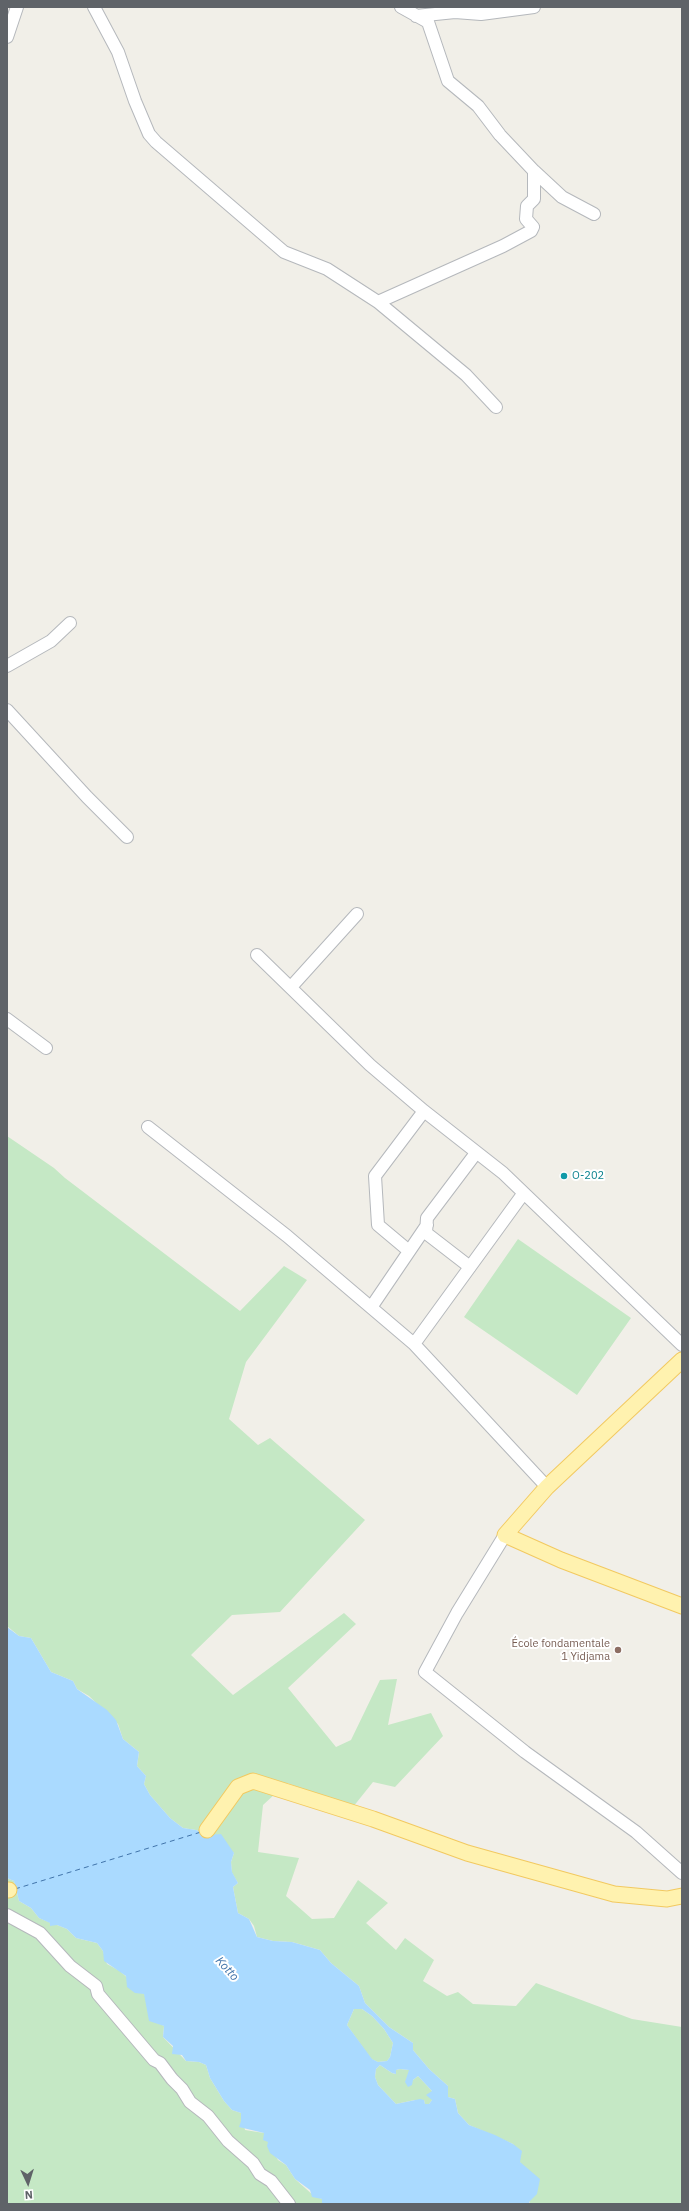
<!DOCTYPE html>
<html>
<head>
<meta charset="utf-8">
<style>
	body { margin:0 }
	#map { position:relative; width:689px; height:2211px; overflow:hidden; background:#f1efe8; font-family:"IBM Plex Sans",sans-serif }
	canvas { display:block }
	.frame { position:absolute; inset:0; border:8px solid #5f6368; pointer-events:none }
	.north { position:absolute; left:8px; top:2163px; width:40px; height:40px; -webkit-text-stroke:3px #fff; paint-order:stroke; rotate:176deg; font-size:11px; font-weight:700; line-height:16px; text-align:center; color:#5f6368 }
	.north::after { content:''; display:block; margin:auto; width:14px; height:18px; background:#5f6368; clip-path:polygon(50% 0,100% 100%,50% 72%,0 100%) }
</style>
</head>
<body>
<div id="map">
<canvas width="689" height="2211"></canvas>
<div class="frame"></div>
<div class="north">N</div>
</div>
<script>
const g = document.querySelector('canvas').getContext('2d');
g.lineJoin = 'round';
function fillPath(path, color) {
  g.fillStyle = color;
  g.fill(path, 'evenodd');
}
function poly(rows) {
  const path = new Path2D();
  for (const r of rows) {
    path.moveTo(r[0], r[1]);
    for (let i = 2; i < r.length; i += 2) path.lineTo(r[i], r[i + 1]);
  }
  return path;
}
function strokePath(path, color, width, dash) {
  g.strokeStyle = color;
  g.lineWidth = width;
  g.lineCap = dash ? 'butt' : 'round';
  g.setLineDash(dash || []);
  g.stroke(path);
}
function drawText(font, color, halo, rows, align = 'center') {
  g.font = font + ' "IBM Plex Sans",sans-serif';
  g.lineWidth = 4;
  g.setLineDash([]);
  g.textBaseline = 'middle';
  g.strokeStyle = halo;
  g.fillStyle = color;
  for (const [text, x, y, turn = 0] of rows) {
    g.save();
    g.translate(x, y);
    g.rotate((+turn || 0) * Math.PI / 180);
    g.textAlign = isNaN(turn) ? turn : align;
    if (halo) g.strokeText(text, 0, 0);
    g.fillText(text, 0, 0);
    g.restore();
  }
}
fillPath(poly([
	[7,1136,54,1168,65,1178,240,1311,284,1266,307,1280,246,1362,229,1419,258,1445,270,1438,365,1520,280,1612,232,1615,191,1655,233,1695,344,1613,356,1624,288,1688,336,1747,351,1740,380,1680,397,1679,388,1725,431,1713,443,1736,395,1787,373,1782,353,1807,287,1783,263,1805,258,1852,299,1858,286,1896,312,1919,334,1918,358,1880,388,1903,366,1923,396,1950,405,1938,434,1960,423,1981,447,1996,458,1992,473,2004,516,2006,536,1983,632,2019,682,2027,682,2204,530,2204,520,2162,513,2144,469,2125,458,2113,455,2099,448,2097,448,2086,429,2069,413,2050,413,2043,389,2027,365,2003,359,1986,331,1963,320,1950,292,1942,273,1941,257,1937,254,1926,249,1919,238,1913,233,1887,238,1883,232,1873,231,1862,234,1853,208,1835,196,1830,183,1828,170,1818,150,1795,144,1784,146,1776,137,1766,139,1752,123,1739,118,1724,89,1696,77,1689,73,1681,51,1672,31,1638,19,1636,7,1626],
	[518,1239,631,1318,577,1395,464,1317],
	[7,1878,14,1881,19,1901,31,1908,39,1918,51,1923,50,1925,57,1925,67,1929,76,1938,97,1943,103,1951,107,1964,120,1971,144,1993,154,2021,164,2026,163,2037,186,2061,199,2062,206,2065,210,2078,224,2101,232,2110,241,2113,245,2130,264,2133,278,2160,286,2165,295,2179,314,2196,322,2199,322,2204,7,2204],
	[354,2009,362,2009,372,2016,384,2029,393,2043,390,2057,387,2061,378,2062,371,2059,347,2025],
	[380,2065,392,2073,396,2074,396,2070,400,2069,409,2070,413,2080,418,2076,432,2091,432,2100,429,2104,425,2104,424,2100,415,2100,396,2104,378,2085,375,2077,376,2069]
]), '#c5e8c5');
fillPath(poly([
	[7,1627,19,1636,31,1638,51,1672,73,1681,77,1689,107,1710,116,1720,123,1739,139,1752,137,1766,146,1776,144,1784,150,1795,170,1818,183,1828,196,1830,208,1835,221,1834,234,1853,231,1862,232,1872,238,1883,233,1887,238,1913,249,1919,257,1937,273,1941,292,1942,320,1950,331,1963,359,1986,365,2003,389,2027,413,2043,413,2050,429,2069,448,2086,448,2097,455,2099,458,2113,469,2125,495,2135,513,2144,522,2151,520,2162,540,2179,537,2194,529,2202,530,2204,322,2204,322,2199,312,2197,310,2190,295,2179,286,2165,270,2153,267,2146,268,2142,263,2140,264,2133,239,2127,241,2121,241,2113,232,2110,224,2101,210,2078,206,2065,199,2062,186,2061,182,2055,172,2054,173,2046,163,2037,164,2026,149,2021,144,1994,135,1993,127,1987,126,1976,104,1961,103,1951,97,1943,76,1938,67,1929,57,1925,50,1926,50,1923,39,1918,31,1908,19,1901,14,1881,7,1878],
	[354,2009,362,2009,372,2016,384,2029,393,2043,390,2057,387,2061,378,2062,372,2059,347,2025],
	[380,2065,392,2073,396,2074,396,2070,400,2069,409,2070,405,2082,408,2087,412,2085,413,2080,418,2076,432,2091,426,2095,432,2100,429,2104,425,2104,424,2100,420,2099,396,2104,378,2085,375,2077,376,2069]
]), '#aadaff');
strokePath(poly([
	[15,1889,201,1832]
]), '#4174aa', 1, [5, 4]);
const minor = poly([
	[94,7,118,52,135,101,149,134,156,142,284,252,327,269,378,302,466,375,496,407],
	[401,7,428,22,448,81,478,106,500,135,534,171,562,197,594,214],
	[416,16,455,12,481,14,534,7],
	[7,37,17,7],
	[378,302,503,246,531,231,533,227,526,219,527,206,534,199,534,171],
	[7,666,51,641,70,623],
	[7,710,87,797,127,837],
	[257,955,370,1065,424,1111,503,1173,682,1345],
	[291,987,357,914],
	[7,1019,46,1048],
	[148,1127,287,1236,414,1344,547,1487],
	[409,1251,378,1225,375,1176,424,1111],
	[470,1267,426,1233,427,1218,476,1153],
	[372,1306,427,1225],
	[414,1344,523,1194],
	[505,1535,457,1613,425,1672,525,1752,636,1832,682,1873],
	[7,1915,40,1933,70,1966,96,1986,98,1994,154,2060,160,2063,172,2079,182,2089,190,2102,208,2116,228,2141,253,2163,260,2174,271,2181,289,2204]
]);
const major = poly([
	[682,1360,547,1487,505,1535,561,1560,682,1606],
	[207,1830,238,1787,253,1781,373,1819,467,1853,614,1894,667,1899,682,1896],
	[7,1890,9,1890]
]);
strokePath(minor, '#b5b8bc', 14);
strokePath(major, '#f2c960', 17);
strokePath(minor, '#fff', 12);
strokePath(major, '#fff2af', 15);
for (const [x, y, r, color] of [
	[564,1176,4,"#0f9aa8"],
	[618,1650,4,"#8d6e63"]
]) {
  const dot = new Path2D();
  dot.arc(x, y, r, 0, 2 * Math.PI);
  g.fillStyle = color;
  g.fill(dot);
  strokePath(dot, '#fff', 1.5);
}
drawText('11px', '#0d838f', '#fff', [
	["O-202",572,1176]
], 'left');
drawText('11px', '#785e54', '#fff', [
	["École fondamentale",610,1644],
	["1 Yidjama",610,1657]
], 'right');
drawText('italic 12px', '#4174aa', '#fff', [
	["Kotto",227,1969,47]
]);
</script>
</body>
</html>
